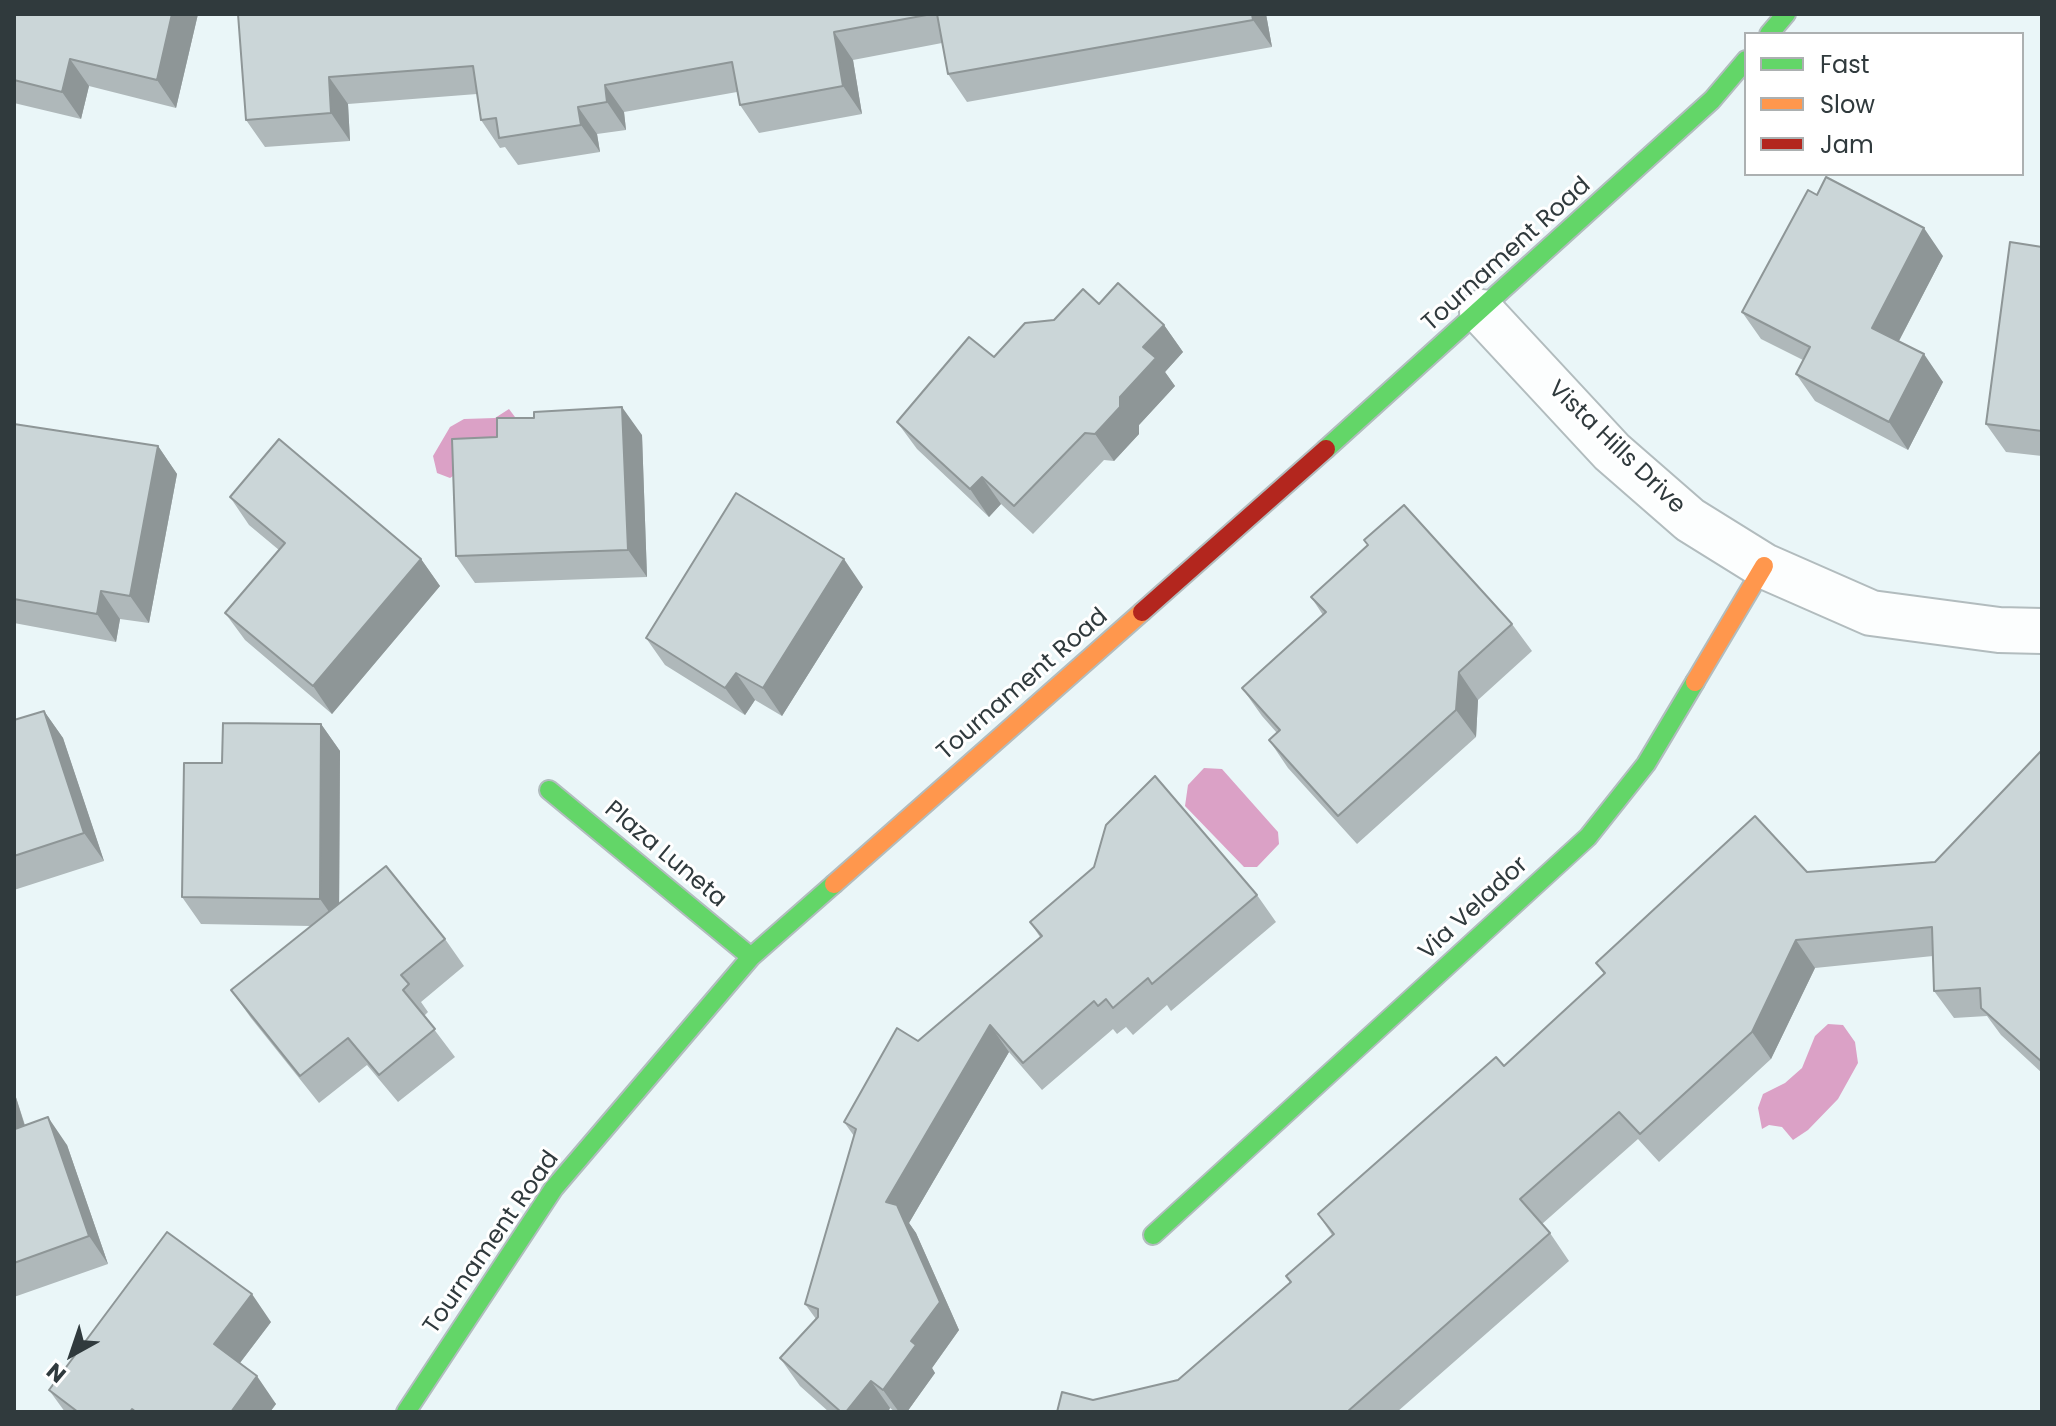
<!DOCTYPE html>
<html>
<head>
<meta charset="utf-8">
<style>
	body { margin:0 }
	#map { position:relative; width:2056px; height:1426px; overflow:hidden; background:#eaf6f8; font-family:Poppins,sans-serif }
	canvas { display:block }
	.frame { position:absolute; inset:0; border:16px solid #303a3d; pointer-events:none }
	.legend { position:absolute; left:1744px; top:32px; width:280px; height:144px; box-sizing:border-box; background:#fff; border:2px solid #acb0b1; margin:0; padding:10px 14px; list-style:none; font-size:24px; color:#303a3d }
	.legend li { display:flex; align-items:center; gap:16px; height:40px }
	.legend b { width:40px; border:2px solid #acb0b1 }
	.north { position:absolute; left:32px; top:1314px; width:80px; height:80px; -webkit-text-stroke:6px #fff; paint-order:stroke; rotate:220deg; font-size:22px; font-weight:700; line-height:32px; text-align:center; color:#303a3d }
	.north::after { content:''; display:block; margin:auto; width:28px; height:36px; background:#303a3d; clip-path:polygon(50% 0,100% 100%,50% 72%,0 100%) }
</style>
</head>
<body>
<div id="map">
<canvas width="2056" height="1426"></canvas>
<div class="frame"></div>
<ul class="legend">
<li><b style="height:10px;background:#63d668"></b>Fast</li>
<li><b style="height:10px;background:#ff974d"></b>Slow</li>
<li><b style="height:10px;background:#b3261e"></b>Jam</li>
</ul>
<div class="north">N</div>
</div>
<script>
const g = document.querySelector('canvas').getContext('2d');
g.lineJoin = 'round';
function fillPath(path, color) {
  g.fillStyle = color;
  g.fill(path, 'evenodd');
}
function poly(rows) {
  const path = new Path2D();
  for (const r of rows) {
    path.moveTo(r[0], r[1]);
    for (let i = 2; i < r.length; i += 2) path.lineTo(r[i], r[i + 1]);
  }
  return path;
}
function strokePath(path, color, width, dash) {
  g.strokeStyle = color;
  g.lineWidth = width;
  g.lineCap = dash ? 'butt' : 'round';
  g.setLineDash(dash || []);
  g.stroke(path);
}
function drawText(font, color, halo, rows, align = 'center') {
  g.font = font + ' Poppins,sans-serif';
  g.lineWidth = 6;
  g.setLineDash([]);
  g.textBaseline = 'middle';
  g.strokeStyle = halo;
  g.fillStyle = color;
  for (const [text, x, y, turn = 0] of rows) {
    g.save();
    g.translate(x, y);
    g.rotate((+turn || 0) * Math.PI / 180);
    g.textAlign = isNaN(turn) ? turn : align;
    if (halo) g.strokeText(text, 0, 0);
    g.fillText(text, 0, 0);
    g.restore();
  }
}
fillPath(poly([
	[509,409,524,429,450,478,437,473,433,456,450,427,464,419,495,418],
	[1204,768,1222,769,1278,832,1279,844,1257,867,1244,867,1185,806,1188,785],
	[1828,1024,1843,1025,1855,1042,1858,1063,1838,1099,1808,1130,1793,1140,1782,1127,1769,1125,1762,1129,1758,1108,1763,1094,1785,1083,1802,1068,1815,1036]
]), '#dba1c6');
const street = poly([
	[1482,312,1612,452,1690,520,1764,566,1871,613,1999,630,2042,631]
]);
const fast = poly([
	[1769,34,1786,14],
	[1326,449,1712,100,1746,60],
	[549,790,751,957],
	[1153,1235,1588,837,1646,764,1695,682],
	[406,1412,554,1188,751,957,834,884]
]);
const slow = poly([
	[1695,682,1764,566],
	[834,884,1142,612]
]);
const jam = poly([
	[1142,612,1326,449]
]);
strokePath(street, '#b2bcbe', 48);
strokePath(fast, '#b2bcbe', 22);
strokePath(slow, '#b2bcbe', 22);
strokePath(jam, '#b2bcbe', 22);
strokePath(street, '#fcfefe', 44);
strokePath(fast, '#63d668', 18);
strokePath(slow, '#ff974d', 18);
strokePath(jam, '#b3261e', 18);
fillPath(poly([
	[14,14,198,14,176,108,89,86,81,119,14,103],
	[238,14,1266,14,1272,47,967,102,948,74,942,43,853,60,862,114,759,133,740,105,737,92,624,112,626,130,597,134,600,152,518,165,505,147,500,148,481,120,477,94,348,104,350,141,265,147,246,120],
	[2042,247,2042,456,2006,452,1986,424],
	[1943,256,1899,341,1943,382,1908,450,1815,401,1796,374,1803,360,1761,339,1742,312],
	[1099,304,1164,325,1183,352,1165,372,1175,386,1139,425,1139,434,1114,461,1104,460,1033,534,1001,504,989,517,917,449,897,422,1054,320],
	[534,418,642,435,647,577,475,583,456,556,497,437],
	[14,424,158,446,177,474,149,623,120,619,116,642,14,623],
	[230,497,421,559,440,586,332,714,245,640,225,613,279,550,249,525],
	[1364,540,1512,624,1532,651,1478,700,1476,737,1357,844,1288,768,1269,740,1277,733,1262,716,1242,688,1323,615,1311,597,1368,546],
	[863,587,782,716,755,700,745,715,665,665,646,638],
	[44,711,63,738,104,861,14,890,14,720],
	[321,724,340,751,339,903,445,939,464,966,421,1002,428,1012,424,1016,455,1057,398,1102,367,1065,319,1103,251,1018,231,990,311,926,201,924,182,897,222,763],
	[2042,750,2042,1073,2001,1035,1987,1016,1954,1018,1934,991,1933,956,1815,968,1771,1059,1659,1162,1638,1139,1542,1224,1550,1233,1569,1261,1397,1412,1057,1412,1093,1400,1178,1380,1290,1282,1286,1276,1332,1235,1318,1214,1504,1066,1604,974,1596,963,1807,872,1935,862],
	[1257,895,1276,922,1171,1011,1167,1005,1133,1035,1126,1027,1117,1034,1113,1029,1042,1090,1009,1052,909,1223,916,1233,959,1330,932,1368,935,1373,907,1412,895,1412,890,1408,888,1412,829,1412,800,1386,780,1358,816,1319,805,1304,854,1136,844,1122,918,1041,1040,937,1030,922],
	[14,1091,25,1125,67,1145,108,1264,14,1297],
	[271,1322,240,1363,276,1404,270,1412,65,1412,49,1390]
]), '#afb8ba');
fillPath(poly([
	[172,14,198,14,176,108,157,80],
	[1252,14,1266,14,1272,47,1253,20],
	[834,32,853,60,862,114,843,86],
	[70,59,89,86,81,119,62,92],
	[329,77,348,104,350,141,331,113],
	[605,85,624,112,626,130,607,102],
	[578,107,597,134,600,152,581,125],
	[1924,228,1943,256,1891,356,1872,328],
	[1164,325,1183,352,1165,372,1175,386,1139,425,1139,434,1114,461,1095,434,1120,397,1143,347],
	[1924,354,1943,382,1908,450,1889,422],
	[622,407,642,435,647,577,628,550],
	[158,446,177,474,149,623,130,596],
	[982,477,1001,504,989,517,970,489],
	[421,559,440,586,332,714,313,686],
	[844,559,863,587,782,716,763,688],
	[101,591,120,619,116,642,97,614],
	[1459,672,1478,700,1476,737,1456,710],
	[736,673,755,700,745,715,725,688],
	[44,711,63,738,104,861,84,833],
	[321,724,340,751,339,926,320,899],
	[1796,940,1815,968,1771,1059,1752,1032],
	[990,1025,1009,1052,909,1223,916,1233,959,1330,932,1368,935,1373,907,1412,899,1412,883,1390,911,1341,886,1202],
	[14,1091,34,1156,15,1129,14,1125],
	[48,1117,67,1145,108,1264,89,1236],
	[252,1294,271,1322,233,1372,214,1344],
	[257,1376,276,1404,270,1412,231,1412],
	[871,1381,890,1408,888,1412,846,1412]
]), '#8e9697');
const building = poly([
	[14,14,172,14,157,80,70,59,62,92,14,80,14,14],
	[238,14,932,14,834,32,843,86,740,105,732,62,605,85,607,102,578,107,581,125,499,138,496,118,481,120,473,66,329,77,331,113,246,120,238,14],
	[937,14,1252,14,1253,20,948,74,937,14],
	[1826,177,1924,228,1872,328,1924,354,1889,422,1796,374,1810,347,1742,312,1808,190,1817,195,1826,177],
	[2010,242,2042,247,2042,431,1986,424,2010,242],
	[1118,283,1164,325,1143,347,1156,358,1120,397,1120,407,1095,434,1085,433,1014,506,982,477,970,489,897,422,969,337,994,357,1025,323,1054,320,1083,289,1099,304,1118,283],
	[622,407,628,550,456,556,452,439,497,437,497,418,534,418,534,412,622,407],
	[14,424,158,446,130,596,101,591,97,614,14,599,14,424],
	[279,439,421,559,313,686,225,613,285,543,230,497,279,439],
	[736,493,844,559,763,688,736,673,725,688,646,638,736,493],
	[1404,505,1512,624,1459,672,1456,710,1338,816,1269,740,1280,730,1242,688,1326,612,1311,597,1368,545,1364,540,1404,505],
	[44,711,84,833,14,856,14,720,44,711],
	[223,723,321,724,320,899,182,897,184,763,222,763,223,723],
	[2042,750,2042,1062,1981,1008,1980,988,1934,991,1932,927,1796,940,1752,1032,1640,1134,1619,1112,1520,1199,1550,1233,1347,1412,1057,1412,1062,1392,1093,1400,1178,1380,1291,1282,1286,1276,1334,1234,1318,1214,1496,1057,1504,1066,1605,973,1596,963,1755,816,1807,872,1935,862,2042,750],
	[1155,776,1257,895,1152,984,1148,978,1113,1008,1106,999,1098,1006,1094,1001,1023,1063,990,1025,886,1202,897,1205,940,1302,911,1341,916,1345,883,1390,871,1381,846,1412,841,1412,780,1358,818,1317,818,1309,805,1304,856,1129,844,1122,897,1028,918,1041,1042,936,1030,922,1094,867,1106,825,1155,776],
	[386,866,445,939,401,975,409,984,403,990,435,1029,379,1075,348,1038,300,1076,231,990,386,866],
	[48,1117,89,1236,14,1263,14,1125,15,1129,48,1117],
	[167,1232,252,1294,214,1344,257,1376,231,1412,136,1412,132,1409,130,1412,78,1412,49,1390,167,1232]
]);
fillPath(building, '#cbd6d8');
strokePath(building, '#8e9697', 2);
drawText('24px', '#303a3d', '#fff', [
	["Tournament Road",1507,255,-42],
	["Vista Hills Drive",1616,448,44],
	["Tournament Road",1023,685,-41],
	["Plaza Luneta",665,855,40],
	["Via Velador",1474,909,-43],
	["Tournament Road",492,1243,-55]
]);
</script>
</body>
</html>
